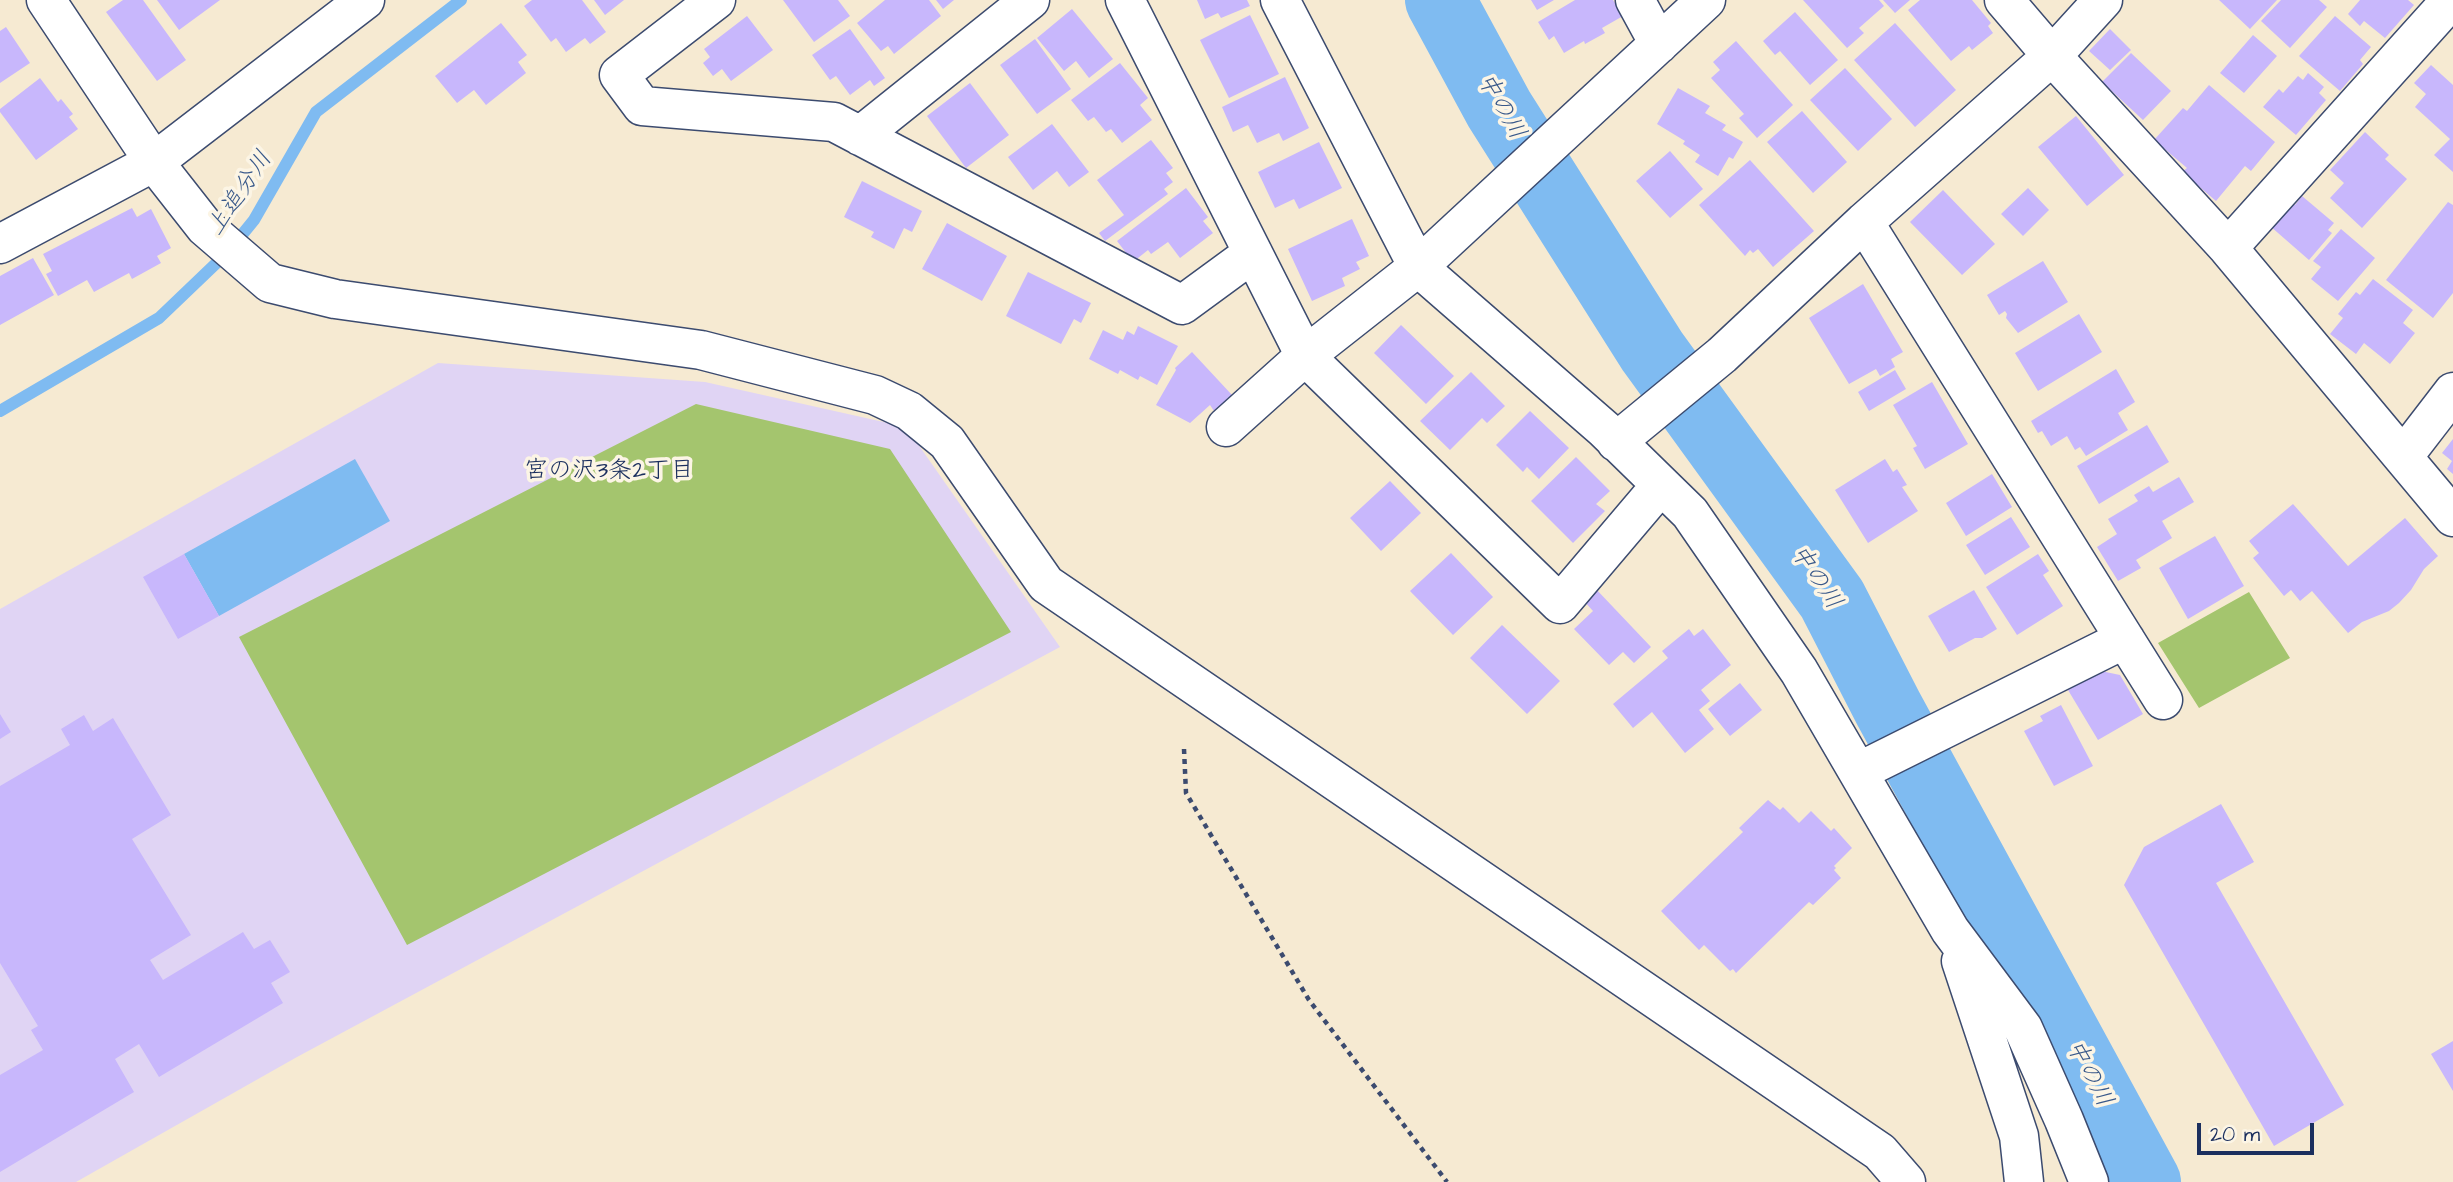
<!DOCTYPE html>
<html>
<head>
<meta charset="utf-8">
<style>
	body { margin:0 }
	#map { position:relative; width:2453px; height:1182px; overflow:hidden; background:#f6ead2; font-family:"Architects Daughter",sans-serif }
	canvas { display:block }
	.scale { position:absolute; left:2197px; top:1123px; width:117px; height:32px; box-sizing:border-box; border:4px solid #1b2f5e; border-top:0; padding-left:9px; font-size:21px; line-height:24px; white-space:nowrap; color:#1b2f5e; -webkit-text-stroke:5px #fcf5e5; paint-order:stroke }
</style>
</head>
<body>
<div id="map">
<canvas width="2453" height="1182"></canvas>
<div class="scale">20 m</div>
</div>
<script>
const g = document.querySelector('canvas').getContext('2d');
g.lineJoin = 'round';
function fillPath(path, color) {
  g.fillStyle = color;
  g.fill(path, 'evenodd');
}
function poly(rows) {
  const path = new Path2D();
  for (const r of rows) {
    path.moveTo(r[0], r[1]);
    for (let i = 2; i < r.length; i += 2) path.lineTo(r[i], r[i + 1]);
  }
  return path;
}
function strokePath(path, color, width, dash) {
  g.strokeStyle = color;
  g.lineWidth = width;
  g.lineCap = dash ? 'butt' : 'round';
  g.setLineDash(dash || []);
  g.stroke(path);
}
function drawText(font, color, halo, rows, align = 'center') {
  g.font = font + ' "Architects Daughter","Klee One",sans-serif';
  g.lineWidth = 7;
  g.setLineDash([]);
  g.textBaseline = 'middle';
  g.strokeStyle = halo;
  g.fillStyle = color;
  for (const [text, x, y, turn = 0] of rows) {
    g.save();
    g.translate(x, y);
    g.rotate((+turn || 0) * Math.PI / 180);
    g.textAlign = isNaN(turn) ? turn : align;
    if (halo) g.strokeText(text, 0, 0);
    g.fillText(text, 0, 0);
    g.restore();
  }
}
fillPath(poly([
	[438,363,705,382,906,427,1060,647,297,1057,76,1182,0,1182,0,609]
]), '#e0d4f4');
fillPath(poly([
	[696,404,890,449,1011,632,407,945,239,637],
	[2249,592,2290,658,2199,708,2158,643]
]), '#a4c56e');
fillPath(poly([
	[355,459,390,521,219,616,184,554]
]), '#7fbbf1');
strokePath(poly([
	[0,411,159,318,228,252,254,220,316,112,461,0]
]), '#7fbbf1', 12);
strokePath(poly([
	[1440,0,1499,109,1652,351,1832,599,1888,708,2146,1182]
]), '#7fbbf1', 70);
fillPath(poly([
	[123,0,143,0,186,60,157,81,106,12],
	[157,0,220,0,179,30],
	[532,0,582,0,606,32,590,44,585,38,566,52,556,38,551,42,524,6],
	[594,0,624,0,605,15],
	[783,0,838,0,850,16,814,42],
	[885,0,929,0,941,16,894,54,888,46,881,51,857,23],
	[936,0,954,0,943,9],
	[1197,0,1247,0,1250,6,1221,18,1218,13,1205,19],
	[1531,0,1554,0,1537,10],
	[1575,0,1613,0,1623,16,1602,28,1605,33,1585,44,1584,41,1564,53,1554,36,1549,40,1538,22],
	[1803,0,1879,0,1884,6,1859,28,1864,33,1847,48],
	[1883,0,1910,0,1895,13],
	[1920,0,1972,0,1991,23,1988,26,1993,33,1972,50,1969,46,1951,61,1908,10],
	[2219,0,2277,0,2250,29],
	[2281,0,2319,0,2327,7,2290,48,2261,21],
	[2360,0,2408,0,2414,5,2385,38,2364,21,2360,26,2348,14],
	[1072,9,1113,59,1089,78,1076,61,1064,71,1037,38],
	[1795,12,1838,60,1810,85,1780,51,1775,55,1763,41],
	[1250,15,1279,74,1229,98,1200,40],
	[747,16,773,50,731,81,722,69,713,76,703,63,710,57,704,49],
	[2335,16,2371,47,2360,60,2363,64,2340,91,2299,56],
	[501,23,527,55,518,62,526,73,486,105,474,90,457,103,435,76],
	[1895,23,1956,90,1915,127,1854,60],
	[6,27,30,63,0,83,0,31],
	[850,29,885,78,874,86,870,80,850,95,836,76,830,80,812,55],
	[2110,29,2131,50,2110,70,2089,51],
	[2253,35,2277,56,2244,93,2220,73],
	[1035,39,1071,89,1037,114,1000,65],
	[1736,41,1793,105,1757,138,1739,118,1744,114,1711,78,1720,70,1713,62],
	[2131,53,2171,91,2143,120,2102,82],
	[1120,63,1148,98,1140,105,1152,120,1122,143,1111,129,1106,132,1094,117,1088,121,1071,100],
	[2431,65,2453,85,2453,172,2434,155,2450,139,2415,107,2426,94,2414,83],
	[1845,68,1892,119,1858,151,1810,100],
	[2308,73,2324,87,2319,93,2326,100,2296,135,2263,107,2279,89,2283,93,2298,76,2303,80],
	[1285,77,1309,128,1283,141,1279,133,1257,143,1248,125,1233,132,1222,107],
	[40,78,58,102,61,99,73,114,69,117,78,129,36,160,0,112,0,109],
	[970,83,1009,135,966,168,927,116],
	[2209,85,2275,142,2251,171,2245,166,2216,201,2182,172,2187,168,2154,140,2183,108,2187,111],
	[1678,88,1710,106,1705,113,1726,125,1722,130,1743,142,1733,159,1729,157,1718,176,1695,162,1700,155,1683,144,1685,141,1657,124],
	[1802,111,1847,162,1813,193,1767,142],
	[2076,116,2124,175,2087,206,2038,147],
	[1052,124,1089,172,1069,187,1057,171,1033,190,1008,157],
	[2365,132,2389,155,2385,159,2407,179,2362,228,2330,198,2344,183,2330,170],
	[1151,140,1173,168,1166,173,1173,182,1164,189,1168,194,1105,241,1099,233,1124,215,1097,180],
	[1319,142,1342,188,1299,209,1294,199,1275,208,1258,172],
	[1670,151,1703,189,1670,218,1636,181],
	[1750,160,1814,231,1773,267,1758,249,1753,253,1750,250,1745,256,1699,205],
	[862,181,922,211,912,232,904,228,894,249,871,237,874,232,844,217],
	[1186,188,1208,217,1203,221,1213,233,1180,258,1168,242,1151,254,1148,250,1133,262,1117,241],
	[2028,188,2049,210,2023,236,2001,214],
	[1943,190,1995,244,1962,275,1910,222],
	[2302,196,2334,223,2328,230,2332,233,2309,260,2270,226,2291,202,2295,205],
	[2448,202,2453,205,2453,293,2433,318,2386,280],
	[132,208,137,217,151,209,171,248,157,256,161,263,132,279,129,273,94,292,87,280,58,296,46,274,52,271,43,254],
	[1352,219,1369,256,1356,262,1360,269,1342,278,1345,286,1312,301,1288,249],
	[947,223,1007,256,982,301,922,269],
	[2341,229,2375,258,2338,301,2311,279,2321,267,2313,261],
	[33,258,54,295,0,325,0,276],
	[2043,261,2068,302,2018,333,2006,318,2007,314,2005,311,1999,315,1987,295],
	[1028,272,1091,303,1081,323,1074,319,1061,344,1006,316],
	[2373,279,2413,310,2403,323,2415,333,2390,364,2364,343,2356,354,2330,334,2343,318,2338,314,2356,292,2360,295],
	[1863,284,1903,352,1891,359,1895,367,1880,376,1876,369,1849,384,1809,318],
	[2079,314,2102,352,2038,391,2015,353],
	[1401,325,1454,376,1426,404,1374,353],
	[1138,326,1178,346,1157,385,1140,376,1138,380,1120,370,1118,374,1089,359,1103,330,1123,340,1127,331,1134,335],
	[1192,352,1232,395,1214,411,1210,405,1190,423,1156,405,1176,370,1175,368],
	[2116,369,2135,402,2118,413,2128,430,2086,456,2080,447,2075,450,2067,436,2051,446,2042,431,2038,433,2031,421],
	[1895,370,1906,389,1869,411,1858,392],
	[1471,372,1505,406,1487,423,1482,418,1450,450,1420,421],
	[1932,382,1968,444,1925,469,1913,448,1917,446,1893,405],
	[1530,411,1569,448,1539,479,1527,467,1523,472,1496,445],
	[2147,425,2169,462,2099,504,2077,466],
	[2453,439,2453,474,2447,469,2452,461,2442,453],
	[1576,457,1610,491,1596,504,1605,511,1573,543,1531,501],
	[1885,459,1893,472,1897,469,1907,485,1902,487,1918,511,1868,543,1835,490],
	[1992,474,2012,507,1966,536,1946,503],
	[2179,477,2194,502,2162,521,2172,538,2136,560,2141,568,2118,581,2097,547,2117,534,2108,519,2138,501,2134,495,2149,486,2153,492],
	[1390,481,1421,513,1381,551,1350,518],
	[2293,504,2348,566,2405,518,2438,556,2424,569,2411,590,2399,603,2389,611,2362,622,2348,633,2312,591,2300,601,2291,590,2284,596,2253,558,2259,553,2249,541],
	[2011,517,2030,547,1985,575,1966,545],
	[2215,536,2244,586,2188,619,2159,568],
	[1451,553,1493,597,1453,635,1410,591],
	[184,554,219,616,178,639,143,577],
	[2038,554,2049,571,2043,575,2063,606,2017,635,1986,587],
	[1595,588,1651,647,1634,663,1623,652,1609,665,1574,629,1593,611,1583,600],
	[1974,590,1997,629,1982,638,1975,638,1949,652,1928,616],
	[1502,625,1560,681,1527,714,1470,658],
	[1689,629,1694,636,1703,629,1731,665,1701,690,1710,701,1699,710,1714,729,1685,753,1652,712,1633,728,1613,704,1668,658,1662,651],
	[2101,671,2120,675,2143,714,2098,740,2068,690],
	[1740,683,1762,710,1730,736,1708,709],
	[2061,705,2093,766,2054,786,2024,731,2043,721,2040,716],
	[0,714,11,732,0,739],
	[84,715,93,731,113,718,171,815,132,839,191,935,150,960,163,980,243,932,254,949,270,940,290,972,271,983,283,1003,159,1077,139,1044,115,1059,134,1092,0,1172,0,1075,43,1050,31,1030,38,1026,0,963,0,786,70,745,61,729],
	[1768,800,1780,810,1783,807,1799,823,1811,811,1831,831,1834,828,1852,848,1834,866,1836,868,1834,870,1841,878,1813,905,1809,902,1736,973,1733,969,1730,971,1704,945,1699,950,1661,911,1743,832,1739,828],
	[2221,804,2254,862,2216,883,2344,1105,2274,1146,2124,885,2144,847],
	[2453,1041,2453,1091,2431,1054]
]), '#c8b7fc');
const minor = poly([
	[46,0,154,162,205,227,270,283,335,299,701,350,875,395,909,411,947,442,1046,584,1880,1152,1906,1182],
	[716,0,619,75,642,106,834,122,1182,305,1253,253],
	[1125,0,1305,356,1560,604,1661,485],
	[1280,0,1418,267,1604,429,1690,513,1799,671,1950,930,2023,1028,2064,1120,2089,1182],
	[1635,0,1659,44],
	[2004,0,2052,56,2228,248,2453,517],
	[860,136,1030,0],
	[1864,222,2163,700],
	[0,244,154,162,365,0],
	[2228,248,2451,0],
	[1226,427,1305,356,1418,267,1706,0],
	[1616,442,1722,355,1864,222,2052,56,2103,0],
	[2403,457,2453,392],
	[1858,772,2125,639],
	[1961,961,2019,1136,2024,1182]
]);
strokePath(minor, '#3c4b6f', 41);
strokePath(poly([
	[1184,749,1186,793,1309,1000,1447,1182]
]), '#3c4b6f', 4.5, [5, 5]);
strokePath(minor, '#fff', 38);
drawText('italic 24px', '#39598a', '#fcf5e5', [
	["中の川",1500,107,60],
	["上追分川",241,194,-56],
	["中の川",1815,578,56],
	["中の川",2088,1074,62]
]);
drawText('24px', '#1b2f5e', '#fcf5e5', [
	["宮の沢3条2丁目",609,472]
]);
</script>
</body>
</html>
